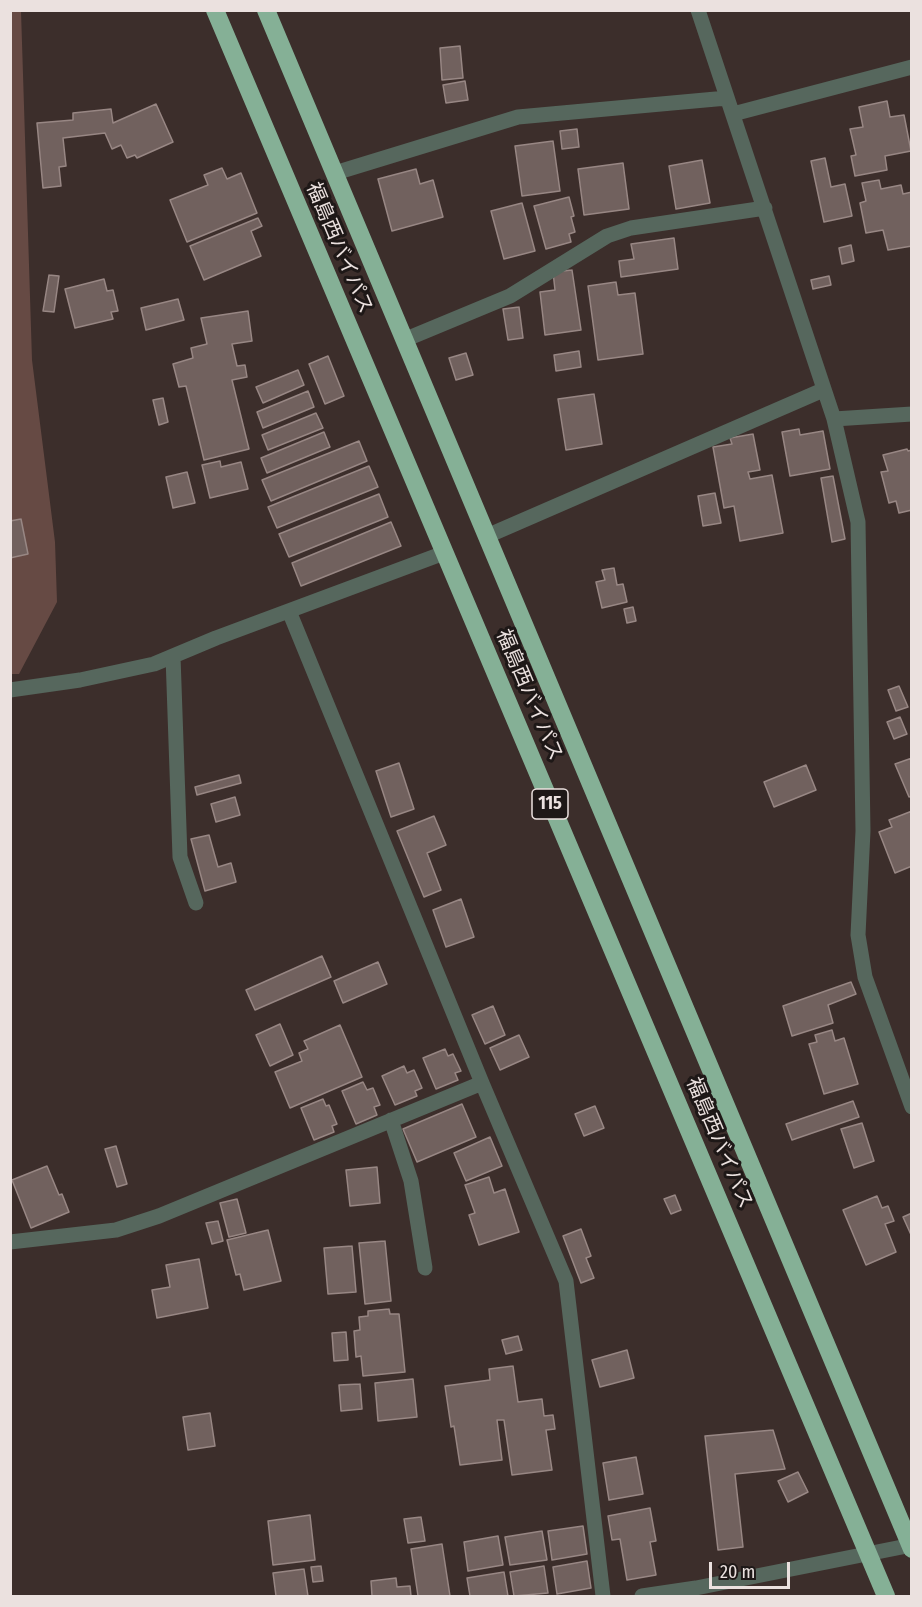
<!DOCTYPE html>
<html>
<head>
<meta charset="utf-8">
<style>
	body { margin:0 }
	#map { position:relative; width:922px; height:1607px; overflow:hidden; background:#3c2e2b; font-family:"Fira Sans Condensed",sans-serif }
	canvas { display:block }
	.frame { position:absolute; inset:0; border:12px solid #ebe1df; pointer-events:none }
	.scale { position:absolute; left:709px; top:1562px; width:81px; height:27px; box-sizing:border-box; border:3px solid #ebe1df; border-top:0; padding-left:8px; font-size:18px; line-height:21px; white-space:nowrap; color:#ebe1df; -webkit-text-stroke:4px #1e1817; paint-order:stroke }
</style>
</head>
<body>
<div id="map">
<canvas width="922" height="1607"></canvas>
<div class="frame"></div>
<div class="scale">20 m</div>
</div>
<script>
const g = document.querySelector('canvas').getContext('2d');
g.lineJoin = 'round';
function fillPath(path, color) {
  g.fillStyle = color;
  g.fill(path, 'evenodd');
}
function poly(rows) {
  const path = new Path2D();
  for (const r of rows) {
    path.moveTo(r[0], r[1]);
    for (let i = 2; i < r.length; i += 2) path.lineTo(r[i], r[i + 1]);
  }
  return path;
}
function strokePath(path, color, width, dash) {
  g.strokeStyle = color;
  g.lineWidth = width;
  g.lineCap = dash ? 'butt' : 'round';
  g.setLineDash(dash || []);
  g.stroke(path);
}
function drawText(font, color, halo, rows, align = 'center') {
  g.font = font + ' "Fira Sans Condensed","Noto Sans JP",sans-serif';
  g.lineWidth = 6;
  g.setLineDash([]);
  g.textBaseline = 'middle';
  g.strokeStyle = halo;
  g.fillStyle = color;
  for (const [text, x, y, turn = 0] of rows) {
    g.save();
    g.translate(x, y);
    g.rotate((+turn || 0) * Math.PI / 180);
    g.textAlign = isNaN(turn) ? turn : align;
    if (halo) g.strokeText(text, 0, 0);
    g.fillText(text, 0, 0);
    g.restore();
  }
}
fillPath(poly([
	[10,11,21,11,32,360,55,542,57,602,19,674,11,674]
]), '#664a44');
const building = poly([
	[460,46,463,78,442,80,440,48,460,46],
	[465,81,468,100,446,103,443,85,465,81],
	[887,101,890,117,904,115,911,151,885,156,887,170,855,176,851,156,856,155,850,129,863,127,859,107,887,101],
	[156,104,173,142,137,158,135,155,127,158,121,145,112,149,105,133,63,138,66,166,59,167,61,186,43,188,37,123,73,120,73,113,111,109,113,123,156,104],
	[577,129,579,147,562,149,560,131,577,129],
	[553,141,560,191,522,196,515,146,553,141],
	[825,158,831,187,845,184,852,216,824,222,811,161,825,158],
	[702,160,710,203,676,209,669,166,702,160],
	[623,163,629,209,584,215,578,169,623,163],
	[222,168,227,179,241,173,257,213,187,242,170,200,208,185,204,175,222,168],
	[416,169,420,184,433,180,443,217,392,231,378,179,416,169],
	[879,180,881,189,901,185,903,194,912,192,912,246,888,250,883,230,866,233,860,203,866,201,862,183,879,180],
	[569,197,574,216,571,217,575,232,569,234,571,242,546,249,534,206,569,197],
	[522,203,535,251,504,259,491,211,522,203],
	[258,218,262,226,251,231,261,256,204,280,190,246,258,218],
	[674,238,678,269,621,277,619,261,634,259,631,244,674,238],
	[851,245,854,261,842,264,839,248,851,245],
	[572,270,581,330,545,335,540,292,555,290,553,272,572,270],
	[49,275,59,276,54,312,43,311,49,275],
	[829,276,831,285,813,289,811,280,829,276],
	[104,279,107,291,113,290,118,311,111,312,113,319,75,328,65,289,104,279],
	[616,282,618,295,635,293,643,354,598,360,588,286,616,282],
	[178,299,184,320,146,330,141,308,178,299],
	[519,307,523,338,508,340,503,309,519,307],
	[248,311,252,341,232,344,237,366,245,365,247,377,232,380,249,449,204,460,186,386,179,387,173,364,193,358,191,348,207,344,201,318,248,311],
	[579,351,581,367,556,371,554,355,579,351],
	[466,353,473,375,456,380,449,358,466,353],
	[328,356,344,396,325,404,309,364,328,356],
	[298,370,304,385,263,403,256,387,298,370],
	[308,391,314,407,263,428,257,412,308,391],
	[594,394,602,444,566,450,558,399,594,394],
	[163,398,168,422,159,425,153,400,163,398],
	[316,413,323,428,268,450,262,435,316,413],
	[799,429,800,435,823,431,830,469,790,476,782,432,799,429],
	[324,432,330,447,267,473,261,458,324,432],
	[753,434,760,470,748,472,750,479,772,475,783,533,740,541,734,506,724,508,713,447,732,444,730,438,753,434],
	[359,441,367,461,271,501,262,480,359,441],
	[907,449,908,451,912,450,912,510,899,513,896,501,889,503,881,472,888,471,883,455,907,449],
	[220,461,221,467,241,462,248,489,210,498,202,465,220,461],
	[369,466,378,487,277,528,268,507,369,466],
	[187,472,195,503,173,508,166,477,187,472],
	[833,476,845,539,832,542,821,478,833,476],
	[715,493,721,523,703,526,698,496,715,493],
	[379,494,388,517,289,557,279,534,379,494],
	[21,519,28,554,10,558,10,521,21,519],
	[391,522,401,546,301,586,292,563,391,522],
	[614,568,617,585,623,584,627,602,602,608,596,582,605,580,602,570,614,568],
	[633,607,636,621,627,623,624,609,633,607],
	[899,686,908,707,896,711,888,690,899,686],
	[900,717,907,734,894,739,887,722,900,717],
	[912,758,912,796,909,797,895,764,912,758],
	[399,763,414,809,391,817,376,771,399,763],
	[806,765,816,790,774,807,764,782,806,765],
	[239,775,241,783,197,795,195,787,239,775],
	[235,797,240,815,216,822,211,804,235,797],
	[912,811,912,866,895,873,879,832,892,827,889,820,912,811],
	[434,816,446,845,427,853,441,890,424,897,397,831,434,816],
	[209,835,218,867,231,863,236,882,205,891,191,839,209,835],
	[461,899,474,937,446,947,433,910,461,899],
	[322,956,331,977,255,1010,246,990,322,956],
	[378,962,387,984,343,1003,334,981,378,962],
	[851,982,856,994,828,1005,833,1023,792,1036,783,1006,851,982],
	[493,1006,505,1035,485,1044,472,1015,493,1006],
	[280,1024,293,1055,270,1066,256,1035,280,1024],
	[340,1025,362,1077,290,1108,275,1072,302,1061,299,1053,308,1049,304,1041,340,1025],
	[832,1030,835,1041,844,1038,858,1084,824,1094,809,1044,817,1042,815,1035,832,1030],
	[519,1035,529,1057,500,1070,490,1048,519,1035],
	[445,1049,448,1056,453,1054,461,1071,455,1073,458,1080,436,1089,423,1058,445,1049],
	[404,1066,407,1073,414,1070,422,1088,415,1091,417,1096,395,1105,382,1076,404,1066],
	[363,1082,367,1090,373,1088,380,1105,374,1107,377,1115,356,1124,342,1091,363,1082],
	[323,1099,326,1106,329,1105,337,1124,332,1126,334,1132,314,1140,301,1108,323,1099],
	[853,1101,859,1117,792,1140,786,1124,853,1101],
	[462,1104,476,1137,417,1162,403,1129,462,1104],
	[595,1106,604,1128,584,1136,575,1114,595,1106],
	[862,1123,874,1161,854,1168,841,1129,862,1123],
	[490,1137,502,1166,466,1181,454,1153,490,1137],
	[116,1146,127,1184,117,1187,105,1149,116,1146],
	[47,1166,59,1195,62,1194,69,1212,31,1228,12,1180,47,1166],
	[377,1167,380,1203,350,1206,346,1170,377,1167],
	[489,1177,494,1193,505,1189,519,1232,479,1245,469,1215,475,1213,465,1185,489,1177],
	[675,1195,681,1210,671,1214,664,1199,675,1195],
	[877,1196,882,1208,888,1206,894,1221,885,1224,896,1252,866,1265,843,1210,877,1196],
	[237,1199,246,1233,229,1237,220,1203,237,1199],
	[912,1213,912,1237,903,1217,912,1213],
	[218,1221,223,1241,212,1244,206,1223,218,1221],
	[581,1229,591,1256,586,1258,594,1278,581,1283,563,1236,581,1229],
	[268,1230,281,1281,244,1290,240,1274,236,1275,227,1240,268,1230],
	[385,1241,391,1301,365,1304,359,1243,385,1241],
	[352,1246,356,1292,328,1294,324,1248,352,1246],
	[199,1259,208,1308,157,1318,152,1290,170,1287,166,1265,199,1259],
	[389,1309,390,1314,399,1314,405,1372,363,1376,361,1356,356,1357,354,1331,360,1330,359,1317,368,1316,368,1311,389,1309],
	[346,1332,348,1360,334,1361,332,1333,346,1332],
	[518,1336,522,1350,506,1354,502,1340,518,1336],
	[627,1350,634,1378,600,1387,592,1360,627,1350],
	[513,1366,518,1402,542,1399,544,1416,553,1415,555,1429,546,1430,552,1470,512,1475,504,1420,497,1420,502,1460,460,1465,454,1426,451,1427,445,1386,490,1380,489,1369,513,1366],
	[413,1379,417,1417,378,1421,375,1383,413,1379],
	[360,1384,362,1409,341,1411,339,1385,360,1384],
	[210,1413,215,1446,188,1450,183,1417,210,1413],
	[773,1430,785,1469,735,1474,743,1547,718,1550,705,1436,773,1430],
	[636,1457,643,1494,609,1500,603,1463,636,1457],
	[798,1472,808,1492,788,1502,778,1481,798,1472],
	[650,1508,656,1541,650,1542,656,1575,627,1580,620,1539,612,1540,608,1516,650,1508],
	[310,1515,315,1560,273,1565,268,1521,310,1515],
	[421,1517,425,1541,408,1543,404,1519,421,1517],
	[583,1526,587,1554,552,1560,548,1531,583,1526],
	[542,1531,547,1560,510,1565,505,1537,542,1531],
	[498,1536,503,1565,468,1571,464,1542,498,1536],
	[442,1544,450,1596,418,1596,411,1549,442,1544],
	[587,1561,591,1588,557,1594,553,1567,587,1561],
	[321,1566,323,1581,313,1582,311,1567,321,1566],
	[544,1566,548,1593,514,1596,510,1572,544,1566],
	[304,1569,308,1596,276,1596,273,1573,304,1569],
	[504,1572,508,1596,470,1596,467,1578,504,1572],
	[396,1578,397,1587,410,1586,411,1596,372,1596,371,1581,396,1578]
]);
fillPath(building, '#71615e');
strokePath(building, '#988784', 1.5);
strokePath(poly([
	[698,10,834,419,858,522,863,831,858,935,865,977,912,1107],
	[733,114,912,67],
	[335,173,518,117,727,98],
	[404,340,510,296,607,236,631,228,765,208],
	[834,419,912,414],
	[487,536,823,390],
	[289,611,482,1083,566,1281,603,1596],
	[173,656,180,857,196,903],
	[10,690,80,680,154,664,216,638,444,553],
	[391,1120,411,1181,425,1268],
	[10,1242,116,1230,159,1216,482,1083],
	[642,1596,696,1588,912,1545]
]), '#56675d', 15);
strokePath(poly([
	[215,10,886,1596],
	[266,10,912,1549]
]), '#85b096', 18);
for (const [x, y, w] of [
	[550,804,36]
]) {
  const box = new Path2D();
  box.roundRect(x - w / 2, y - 15, w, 30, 4.5);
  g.fillStyle = '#1e1817';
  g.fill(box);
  strokePath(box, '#ebe1df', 1.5);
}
drawText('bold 18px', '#ebe1df', null, [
	["115",550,804]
]);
drawText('20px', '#ebe1df', '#1e1817', [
	["福島西バイパス",339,248,67],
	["福島西バイパス",529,695,67],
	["福島西バイパス",719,1143,67]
]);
</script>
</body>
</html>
